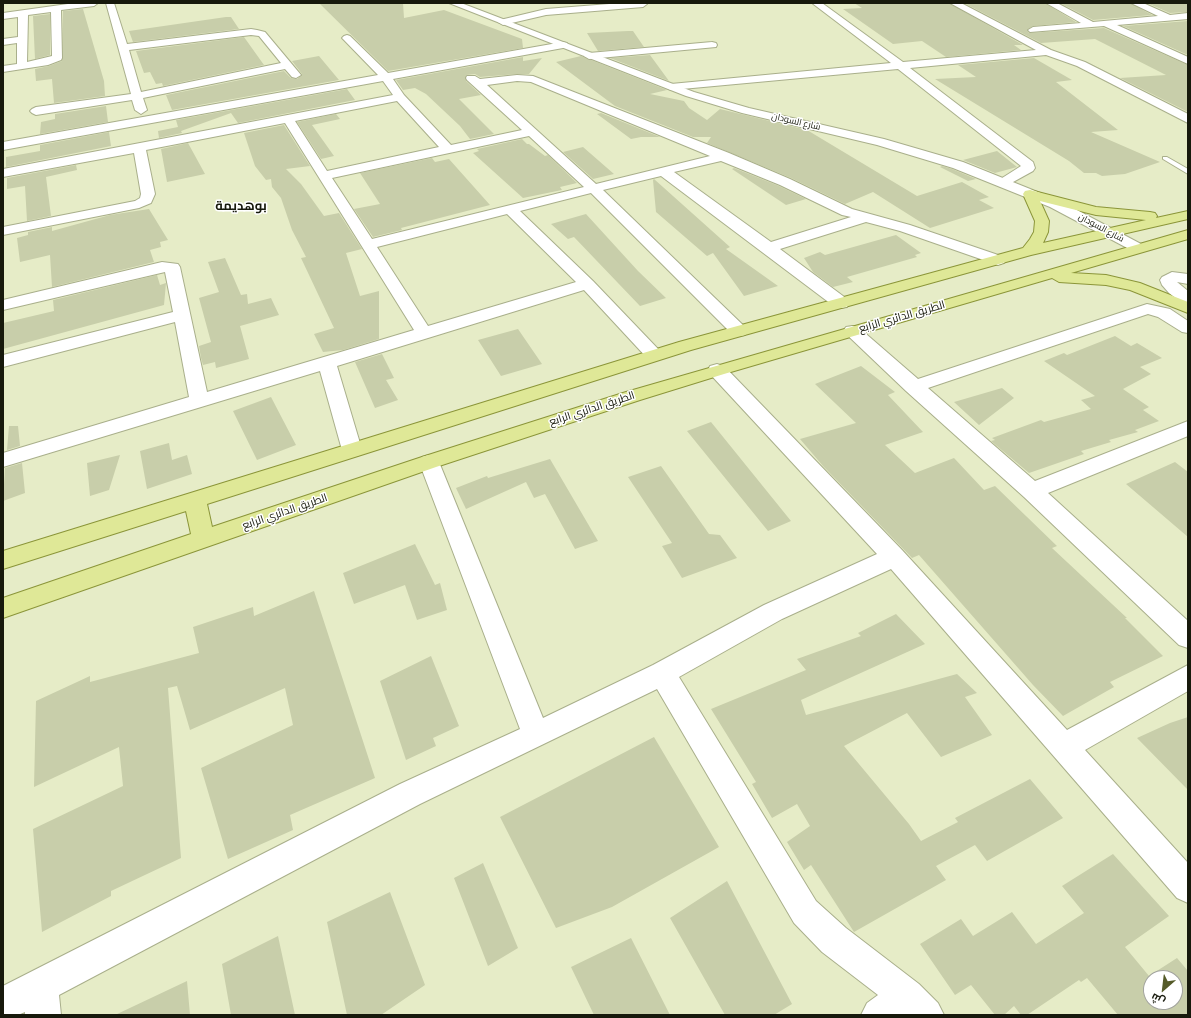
<!DOCTYPE html>
<html>
<head>
<meta charset="utf-8">
<style>
	body { margin:0 }
	#map { position:relative; width:1191px; height:1018px; overflow:hidden; background:#e6ecc7; font-family:"Archivo Narrow",Cairo,sans-serif }
	canvas { display:block }
	.frame { position:absolute; inset:0; border:4px solid #17190c; pointer-events:none }
	.north { position:absolute; left:1143px; top:970px; width:40px; height:40px; box-sizing:border-box; background:#fff; border:1px solid #a2a39e; border-radius:50%; rotate:208deg; font-size:11px; font-weight:700; line-height:16px; text-align:center; color:#17190c }
	.north::after { content:''; display:block; margin:auto; width:14px; height:18px; background:#555b29; clip-path:polygon(50% 0,100% 100%,50% 72%,0 100%) }
</style>
</head>
<body>
<div id="map">
<canvas width="1191" height="1018"></canvas>
<div class="frame"></div>
<div class="north">ش</div>
</div>
<script>
const g = document.querySelector('canvas').getContext('2d');
g.lineJoin = 'round';
function fillPath(path, color) {
  g.fillStyle = color;
  g.fill(path, 'evenodd');
}
function poly(rows) {
  const path = new Path2D();
  for (const r of rows) {
    path.moveTo(r[0], r[1]);
    for (let i = 2; i < r.length; i += 2) path.lineTo(r[i], r[i + 1]);
  }
  return path;
}
function strokePath(path, color, width, dash) {
  g.strokeStyle = color;
  g.lineWidth = width;
  g.lineCap = dash ? 'butt' : 'round';
  g.setLineDash(dash || []);
  g.stroke(path);
}
function drawText(font, color, halo, rows, align = 'center') {
  g.font = font + ' "Archivo Narrow",Cairo,sans-serif';
  g.lineWidth = 3;
  g.setLineDash([]);
  g.textBaseline = 'middle';
  g.strokeStyle = halo;
  g.fillStyle = color;
  for (const [text, x, y, turn = 0] of rows) {
    g.save();
    g.translate(x, y);
    g.rotate((+turn || 0) * Math.PI / 180);
    g.textAlign = isNaN(turn) ? turn : align;
    if (halo) g.strokeText(text, 0, 0);
    g.fillText(text, 0, 0);
    g.restore();
  }
}
fillPath(poly([
	[319,3,403,3,404,18,444,10,522,39,523,48,388,71],
	[854,3,949,3,1023,45,1014,45,1021,50,946,57,922,41,893,44,843,9,862,8],
	[964,3,1045,3,1076,22,1033,26,1027,30,1029,33,1104,28,1188,65,1188,112,1120,78,1166,75,1095,39,1041,43],
	[1060,3,1130,3,1152,15,1093,20],
	[1147,3,1188,3,1188,12,1170,13],
	[83,9,104,81,105,96,54,103,52,79,36,81,35,69,49,66,62,61,63,11],
	[50,14,50,55,35,59,33,16],
	[226,17,231,17,239,29,133,42,129,31],
	[1188,21,1188,55,1123,26],
	[628,31,633,31,644,47,598,51,587,33],
	[244,37,264,65,163,86,162,83,156,84,150,72,144,73,136,51],
	[650,55,669,81,610,58],
	[319,56,339,80,172,110,166,95,284,71,291,78,297,79,302,74,292,61],
	[581,56,667,90,650,94,684,101,689,108,707,120,720,109,807,130,917,196,962,182,989,197,979,200,994,208,930,228,873,192,845,204,791,178,707,143,711,137,693,137,615,106,556,62],
	[523,57,523,61,542,58,529,74,517,74,480,77,475,74,466,75,466,81,481,95,459,99,494,134,470,139,460,126,426,94,415,88,403,90,396,80],
	[1034,58,1072,80,1056,82,1118,130,1091,132,1160,162,1125,174,1102,176,1096,173,1084,173,1069,161,935,79,976,77,958,65],
	[347,89,355,100,238,123,231,113,181,131,182,133,159,138,158,131,178,127,176,120],
	[106,106,108,122,40,134,41,122,55,119,55,114],
	[601,113,660,137,641,137,631,139,597,114],
	[336,114,340,119,312,125,334,156,321,159,297,122],
	[284,125,310,166,286,169,301,184,324,216,339,213,362,249,346,253,360,296,379,291,379,339,343,350,323,352,314,334,334,328,301,258,306,257,292,230,281,198,272,187,271,179,266,180,255,166,244,133],
	[109,132,111,146,6,167,6,157,40,151,40,145],
	[522,139,527,144,529,144,545,156,548,155,577,183,560,187,562,190,523,198,473,153,479,151,477,149],
	[188,143,205,174,167,182,161,149],
	[583,147,614,174,593,179,563,152],
	[997,151,1017,167,995,173,963,160],
	[432,158,435,162,449,159,490,205,401,228,402,230,373,237,354,209,380,204,360,173],
	[76,165,77,170,46,177,51,216,27,221,25,186,7,189,7,178],
	[942,166,952,169,976,179,968,181,940,167],
	[734,168,779,186,806,199,786,205,732,169],
	[654,179,730,247,726,249,778,286,744,296,713,253,707,256,656,212,653,180],
	[149,209,168,240,160,242,161,247,150,250,154,262,52,287,50,255,20,262,17,238,28,235,28,232,52,227,52,231,110,215],
	[586,214,638,271,666,298,640,306,574,237,568,239,551,224],
	[896,235,921,253,915,255,917,257,847,277,853,282,833,287,813,272,804,258,820,252,825,255],
	[225,258,241,295,247,294,248,304,271,298,279,315,240,326,249,359,216,368,215,362,203,365,201,358,199,346,211,342,199,298,219,292,208,262],
	[157,275,160,285,166,283,164,305,3,349,3,323,54,311,53,300],
	[518,329,542,364,501,376,478,340],
	[1115,336,1131,346,1137,343,1162,358,1140,367,1151,374,1123,389,1149,407,1143,410,1159,421,1135,430,1138,432,1109,440,1111,442,1081,451,1084,454,1029,473,991,441,995,440,992,438,1041,420,1044,422,1091,409,1081,400,1095,396,1044,361,1064,353,1067,355],
	[382,354,394,378,386,380,398,400,375,408,355,362],
	[861,366,895,392,888,395,923,432,885,445,915,473,954,458,984,490,995,486,1057,546,1052,548,1127,618,1125,618,1163,656,1110,682,1114,687,1063,716,1033,685,919,555,912,558,823,466,800,439,856,423,815,384],
	[1002,388,1014,398,979,425,954,402],
	[271,397,296,445,257,460,233,411],
	[711,422,791,521,768,531,687,431],
	[9,426,18,426,20,446,7,450],
	[169,443,172,460,187,455,192,474,147,489,140,451],
	[120,455,109,490,90,496,87,463],
	[550,459,598,541,575,549,545,494,534,498,526,482,466,509,456,488,487,476,488,478],
	[1175,462,1188,472,1188,537,1126,484],
	[22,463,25,493,3,501,5,468],
	[661,466,709,534,720,535,737,558,682,578,662,546,672,543,628,477],
	[415,544,435,585,440,583,447,610,417,620,405,585,354,604,343,573],
	[314,591,375,778,290,815,293,830,228,859,201,768,293,725,285,688,190,730,177,686,168,688,181,858,111,891,111,896,42,932,33,829,123,786,119,747,34,787,36,701,90,676,90,682,199,653,193,627,253,607,254,616],
	[896,614,925,644,801,700,806,715,957,674,977,693,965,697,992,735,941,757,907,713,844,746,909,824,921,841,958,822,955,818,1030,779,1063,818,987,861,975,845,936,866,946,880,854,932,811,865,804,870,787,842,810,826,797,804,772,818,752,784,756,782,711,709,806,670,797,659,861,636,858,633],
	[431,656,459,726,433,738,436,746,406,760,380,681],
	[1188,717,1188,790,1137,738,1170,723],
	[654,737,719,847,612,907,556,928,500,817],
	[1113,854,1169,916,1125,947,1149,976,1177,958,1188,971,1188,1015,1118,1015,1087,978,1081,982,1079,980,1027,1015,1021,1015,1014,1006,1004,1015,995,1015,971,985,955,995,920,944,961,919,973,936,1012,912,1036,944,1084,913,1062,886],
	[1151,978,1175,978,1175,1002,1151,1002],
	[483,863,518,948,488,966,454,878],
	[727,881,792,1004,774,1015,725,1015,670,918],
	[390,892,425,985,381,1015,347,1015,327,922],
	[278,936,295,1015,231,1015,222,964],
	[631,938,670,1015,594,1015,571,967],
	[187,981,190,1015,115,1015]
]), '#c8ceaa');
const service = poly([
	[1163,157,1167,157,1188,169,1188,174,1163,159,1163,157]
]);
const minor = poly([
	[75,3,98,3,94,6,61,10,62,58,61,60,48,65,3,72,3,66,17,64,17,43,3,45,3,39,18,37,18,17,3,19,3,13,75,3],
	[51,12,52,56,27,62,28,15,51,12],
	[106,3,114,3,127,44,251,29,257,30,265,32,301,75,296,78,292,77,285,69,143,98,147,110,141,114,135,110,132,100,36,115,32,113,30,111,32,109,36,107,131,94,106,3],
	[251,35,259,36,281,63,141,92,129,50,251,35],
	[622,3,647,4,643,7,546,15,503,25,498,22,500,20,546,9,622,3],
	[812,3,822,3,903,62,1036,50,950,3,961,3,1051,50,1085,62,1188,114,1188,123,1077,66,1046,55,910,68,1033,162,1035,168,1033,171,1004,187,999,186,997,183,999,180,1021,166,898,69,671,90,665,87,671,84,891,63,812,3],
	[1046,3,1057,3,1093,22,1158,16,1131,3,1143,3,1170,15,1188,13,1188,19,1117,25,1188,57,1188,64,1104,26,1030,32,1028,30,1033,27,1081,23,1046,3],
	[347,35,350,36,388,73,563,42,567,43,568,45,567,47,563,48,393,79,404,95,451,145,522,130,467,80,466,78,467,76,475,76,480,79,517,75,533,76,729,153,790,179,852,209,910,225,1004,257,1006,260,1004,263,998,265,992,263,900,231,866,222,780,249,847,299,849,303,847,307,841,308,835,307,661,176,603,190,745,327,748,331,745,335,739,336,733,335,591,193,520,211,593,281,660,351,663,355,660,359,654,361,648,359,584,290,337,366,362,450,359,455,352,457,345,455,342,450,320,371,3,467,3,453,189,397,175,322,3,367,3,355,173,312,165,272,3,310,3,300,162,262,178,264,180,267,207,392,414,330,285,123,146,150,155,194,151,203,139,208,3,235,3,227,135,201,140,198,141,194,134,153,3,177,3,169,393,95,383,81,3,150,3,142,378,75,344,40,342,38,344,36,347,35],
	[517,81,531,82,710,156,596,184,487,85,517,81],
	[397,101,439,147,327,171,295,121,397,101],
	[529,136,584,187,372,239,332,178,529,136],
	[721,161,780,185,842,215,851,217,771,242,674,172,721,161],
	[507,214,576,282,428,326,377,247,507,214],
	[712,42,716,43,717,45,716,47,589,59,584,56,589,53,712,42],
	[1147,304,1170,309,1188,321,1188,333,1182,332,1158,317,1148,314,928,388,1035,481,1188,421,1188,436,1048,493,1188,621,1188,648,1179,645,1024,497,906,391,843,331,846,327,852,326,858,327,918,379,1147,304],
	[717,364,724,366,902,550,1067,730,1188,665,1188,691,1085,750,1188,863,1188,903,1177,898,891,569,782,619,679,677,816,901,846,928,919,984,938,1003,944,1015,861,1015,867,1003,878,995,822,952,794,923,657,689,420,804,59,995,61,1015,25,1015,25,1012,18,1015,3,1015,3,986,400,784,520,729,419,462,422,457,429,455,436,457,439,462,543,718,653,665,764,605,877,554,710,374,708,370,710,366,717,364]
]);
const secondary = poly([
	[449,3,461,3,694,92,749,108,884,139,963,162,1060,201,1141,244,1144,247,1141,250,1131,250,1050,207,953,168,877,145,742,113,686,96,449,3],
	[1172,272,1188,274,1188,284,1177,282,1188,291,1188,304,1182,303,1169,293,1162,285,1160,280,1162,277,1172,272]
]);
const primary = poly([
	[1030,190,1096,207,1150,212,1155,213,1157,216,1156,218,1188,211,1188,219,1031,255,691,350,207,504,212,527,422,457,626,392,1188,230,1188,239,1071,273,1106,275,1140,283,1188,302,1188,313,1130,290,1106,285,1059,282,1052,278,724,374,640,400,436,467,3,618,3,598,191,534,186,511,3,569,3,551,679,342,1023,248,1030,239,1034,232,1035,221,1023,194,1025,191,1030,190],
	[1040,201,1096,215,1146,220,1043,243,1048,232,1049,221,1040,201]
]);
strokePath(service, '#a9af8b', 2);
strokePath(minor, '#a9af8b', 2);
strokePath(secondary, '#a9af8b', 2);
strokePath(primary, '#8b9539', 2);
fillPath(service, '#fff');
fillPath(minor, '#fff');
fillPath(secondary, '#fff');
fillPath(primary, '#dfe897');
drawText('9px', '#17190c', '#fff', [
	["شارع السودان",796,122,13],
	["شارع السودان",1101,228,28]
]);
drawText('11px', '#17190c', '#fff', [
	["الطريق الدائري الرابع",902,317,-16],
	["الطريق الدائري الرابع",592,409,-18],
	["الطريق الدائري الرابع",285,512,-19]
]);
drawText('bold 13px', '#17190c', '#fff', [
	["بوهديمة",241,207]
]);
</script>
</body>
</html>
